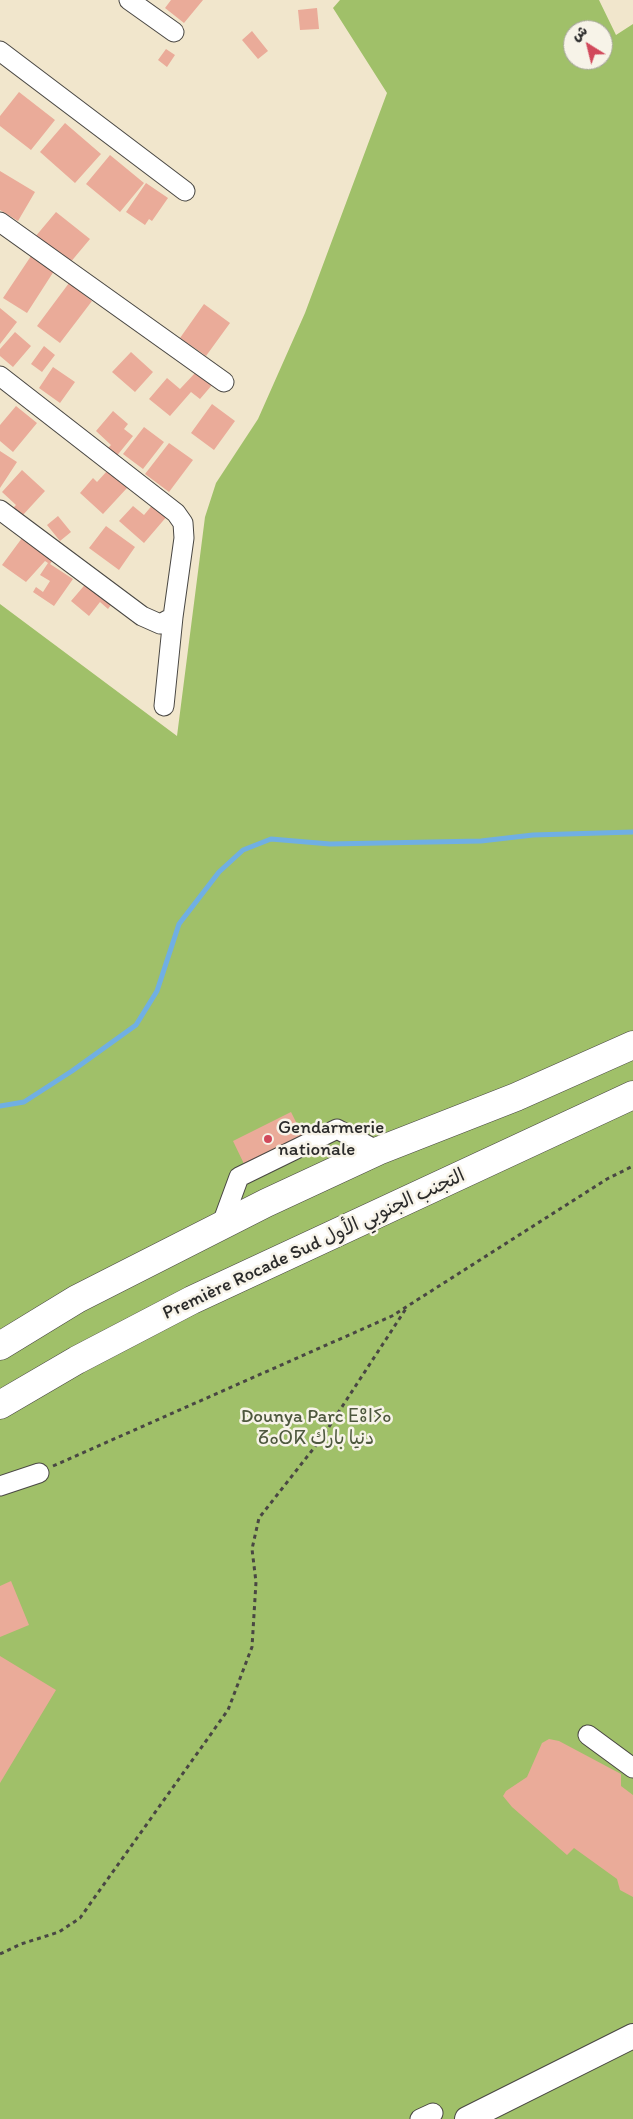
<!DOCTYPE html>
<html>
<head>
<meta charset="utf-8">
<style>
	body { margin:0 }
	#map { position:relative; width:633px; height:2119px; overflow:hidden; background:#f1e6cc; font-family:Itim,"Playpen Sans Arabic",sans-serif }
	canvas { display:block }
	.north { position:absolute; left:563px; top:20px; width:50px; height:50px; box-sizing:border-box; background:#f7f3e8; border:1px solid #a5a39c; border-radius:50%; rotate:324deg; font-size:14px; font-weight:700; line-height:20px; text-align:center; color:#2b2b2b }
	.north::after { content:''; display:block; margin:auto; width:18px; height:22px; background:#d1495b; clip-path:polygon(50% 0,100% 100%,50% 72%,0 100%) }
</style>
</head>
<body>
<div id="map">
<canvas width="633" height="2119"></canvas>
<div class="north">ش</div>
</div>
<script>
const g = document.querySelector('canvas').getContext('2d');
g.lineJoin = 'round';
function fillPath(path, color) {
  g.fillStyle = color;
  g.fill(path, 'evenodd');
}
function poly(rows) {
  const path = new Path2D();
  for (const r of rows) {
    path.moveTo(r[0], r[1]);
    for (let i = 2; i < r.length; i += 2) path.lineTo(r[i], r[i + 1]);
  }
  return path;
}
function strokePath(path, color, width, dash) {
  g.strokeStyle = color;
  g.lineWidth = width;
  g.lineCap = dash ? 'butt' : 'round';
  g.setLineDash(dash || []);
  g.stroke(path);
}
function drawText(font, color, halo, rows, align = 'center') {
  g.font = font + ' Itim,"Playpen Sans Arabic","Noto Sans Tifinagh",sans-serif';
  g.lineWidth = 5;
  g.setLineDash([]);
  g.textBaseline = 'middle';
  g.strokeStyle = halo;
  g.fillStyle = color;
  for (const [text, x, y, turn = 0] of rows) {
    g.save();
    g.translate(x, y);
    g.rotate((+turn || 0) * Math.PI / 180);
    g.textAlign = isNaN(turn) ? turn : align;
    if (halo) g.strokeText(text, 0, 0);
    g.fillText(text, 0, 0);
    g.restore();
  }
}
fillPath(poly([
	[340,0,599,0,616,35,633,24,633,2119,0,2119,0,604,177,736,205,517,216,483,258,419,305,313,387,93,333,8],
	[573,30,603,30,603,60,573,60]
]), '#a0c069');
strokePath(poly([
	[0,1106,24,1102,72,1071,136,1025,157,991,179,924,219,872,243,850,271,839,330,844,481,841,533,835,633,832]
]), '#70afe3', 5);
fillPath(poly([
	[171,0,203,0,184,23,165,8],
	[317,8,319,29,300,30,298,10],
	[252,31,268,51,258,59,242,40],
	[166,49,175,55,167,67,158,60],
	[19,92,55,120,31,150,0,126,0,116],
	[65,123,101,154,75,183,40,152],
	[110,155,144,183,120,212,86,184],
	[0,171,35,192,18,221,0,210],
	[146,183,168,198,152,221,149,219,145,225,126,212],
	[56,212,90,239,69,264,35,237],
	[31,256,54,271,27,313,3,298],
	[69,283,92,301,60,343,37,326],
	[204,304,230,323,206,356,180,338],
	[0,308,17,322,0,344],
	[15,332,31,346,13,367,0,356,0,349],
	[44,346,55,355,42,372,31,364],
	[131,352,153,372,135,392,112,372],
	[53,367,75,382,60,403,39,388],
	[196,372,212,385,200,399,191,392,170,416,149,399,167,378,180,389],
	[212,404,235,421,214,450,191,433],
	[16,406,37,423,13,452,0,441,0,425],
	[113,411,128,424,124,429,133,436,115,458,106,450,111,445,96,431],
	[144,427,164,442,143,469,123,454],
	[169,443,193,460,169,492,145,474],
	[0,451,17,462,0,488],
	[22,470,45,491,22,516,13,508,16,505,2,492],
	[107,471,127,488,103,514,80,493,93,478,97,482],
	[154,503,168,515,144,543,119,521,133,506,144,515],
	[58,516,71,532,60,541,47,525],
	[106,526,135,547,119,570,89,548],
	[25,534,55,557,50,564,73,579,54,606,33,592,36,587,43,592,50,581,40,575,48,563,45,561,26,582,2,565],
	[89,580,114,601,108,609,100,602,89,616,71,601],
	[291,1112,304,1138,245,1166,233,1141],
	[11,1581,29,1625,0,1637,0,1586],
	[0,1656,56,1690,0,1783],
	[549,1739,559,1741,621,1774,621,1786,633,1795,633,1897,620,1890,617,1879,574,1848,567,1855,512,1807,503,1796,506,1791,527,1777,542,1743]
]), '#eaab99');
const minor = poly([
	[129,0,174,32],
	[0,51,185,191],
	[0,222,224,382],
	[0,376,176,513,183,523,184,538,173,617,164,706],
	[0,510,142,616,160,624,173,617],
	[221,1226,239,1177,337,1129,378,1151],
	[0,1486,39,1473],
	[588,1735,633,1768],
	[420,2119,433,2113]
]);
const major = poly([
	[467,2119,633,2036]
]);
const highway = poly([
	[0,1346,77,1299,266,1203,378,1151,516,1097,633,1045],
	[0,1405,77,1360,192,1300,633,1095]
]);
strokePath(minor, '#494743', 21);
strokePath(major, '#494743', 26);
strokePath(highway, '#494743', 29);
strokePath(poly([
	[53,1466,392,1316,607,1179,633,1166],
	[0,1954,21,1944,59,1932,80,1918,228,1710,252,1647,256,1582,252,1549,259,1518,321,1439,407,1307]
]), '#494743', 3, [4, 4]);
strokePath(minor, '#fff', 19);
strokePath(major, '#fff', 24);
strokePath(highway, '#fff', 28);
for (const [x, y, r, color] of [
	[268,1139,5,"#d1495b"]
]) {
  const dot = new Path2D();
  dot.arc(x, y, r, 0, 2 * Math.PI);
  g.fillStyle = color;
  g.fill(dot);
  strokePath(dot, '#f7f3e8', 2);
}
drawText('19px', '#2b2b2b', '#f7f3e8', [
	["Gendarmerie",278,1128],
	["nationale",278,1150]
], 'left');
drawText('19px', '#2b2b2b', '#f7f3e8', [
	["Première Rocade Sud التجنب الجنوبي الأول",314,1245,-25]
]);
drawText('19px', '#4e583e', '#f7f3e8', [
	["Dounya Parc ⴹⵓⵏⵢⴰ",316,1417],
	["ⵒⴰⵔⴽ دنيا بارك",316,1439]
]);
</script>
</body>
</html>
